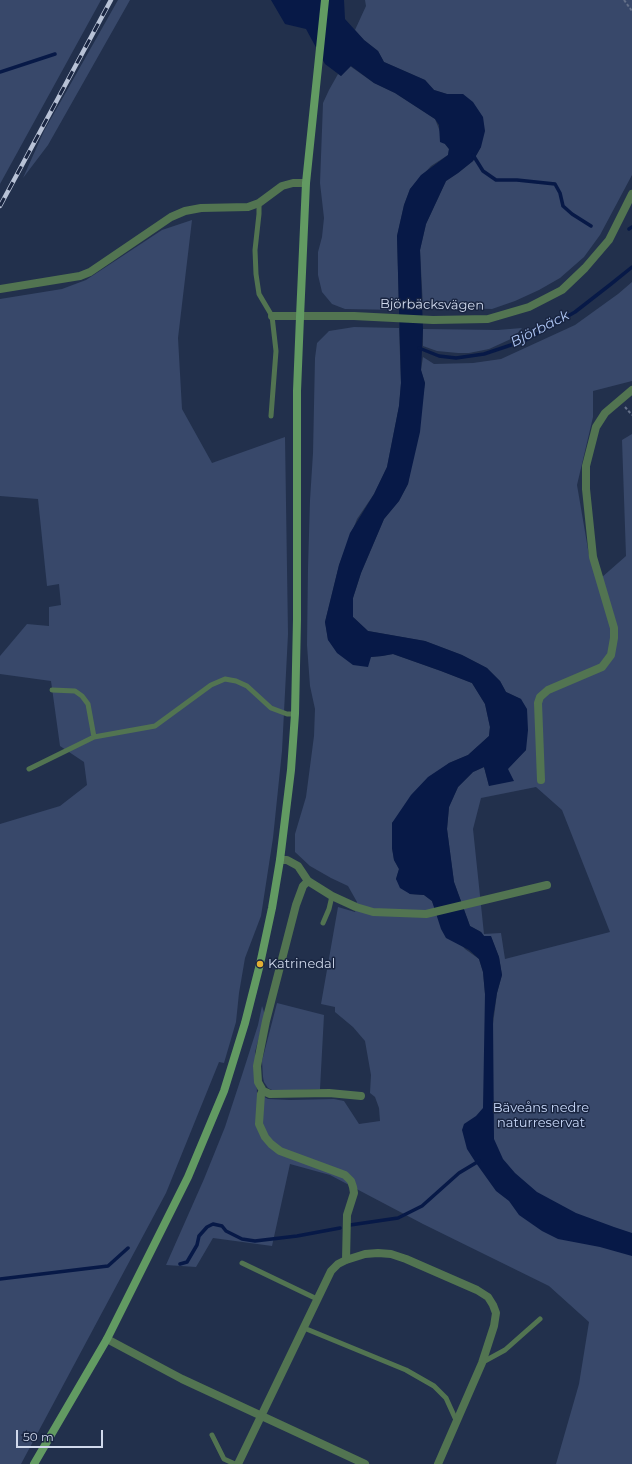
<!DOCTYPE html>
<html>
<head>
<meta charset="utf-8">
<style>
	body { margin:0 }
	#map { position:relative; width:632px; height:1464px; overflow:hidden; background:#22304c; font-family:Montserrat,sans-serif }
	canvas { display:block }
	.scale { position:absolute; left:16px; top:1430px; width:87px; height:18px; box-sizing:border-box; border:2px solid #d0d9ec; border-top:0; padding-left:5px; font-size:12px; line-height:14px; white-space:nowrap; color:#d0d9ec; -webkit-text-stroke:3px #192541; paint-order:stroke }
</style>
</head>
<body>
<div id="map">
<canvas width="632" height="1464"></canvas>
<div class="scale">50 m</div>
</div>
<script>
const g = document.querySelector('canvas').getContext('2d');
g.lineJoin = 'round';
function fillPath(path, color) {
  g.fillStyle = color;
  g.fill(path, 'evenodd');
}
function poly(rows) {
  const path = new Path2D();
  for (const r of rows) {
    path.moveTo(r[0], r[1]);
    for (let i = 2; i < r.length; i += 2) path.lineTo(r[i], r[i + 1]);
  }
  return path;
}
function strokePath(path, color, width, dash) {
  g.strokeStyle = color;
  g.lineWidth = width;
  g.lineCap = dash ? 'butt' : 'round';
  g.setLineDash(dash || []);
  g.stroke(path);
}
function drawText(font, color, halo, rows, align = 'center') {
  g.font = font + ' Montserrat,sans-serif';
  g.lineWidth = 3;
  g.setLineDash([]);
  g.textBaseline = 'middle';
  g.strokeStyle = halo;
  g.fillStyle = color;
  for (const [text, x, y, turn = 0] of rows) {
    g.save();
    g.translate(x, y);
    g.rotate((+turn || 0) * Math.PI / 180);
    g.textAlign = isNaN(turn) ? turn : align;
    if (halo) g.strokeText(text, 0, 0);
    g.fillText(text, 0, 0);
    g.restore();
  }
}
fillPath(poly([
	[0,0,101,0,0,184],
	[118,0,130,0,48,145,23,178,44,131],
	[365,0,632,0,632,175,600,235,584,257,560,278,539,290,515,301,492,309,423,307,420,250,426,224,446,181,458,173,473,161,481,147,463,94,447,94,434,90,425,80,384,62,378,51,364,40,355,30,366,6],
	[350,66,374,83,395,93,435,119,445,144,449,149,448,155,431,166,410,189,404,205,397,236,399,310,345,309,332,304,322,292,318,275,318,252,322,237,324,218,320,183,323,103,329,90,338,74,341,76],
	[192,220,178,338,182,409,212,463,285,437,288,634,282,751,273,838,261,916,245,958,239,993,236,1022,224,1063,219,1062,166,1193,21,1464,0,1464,0,824,60,806,87,785,84,762,60,746,51,681,0,674,0,656,27,624,49,626,49,607,61,605,59,584,47,586,38,499,0,496,0,299,62,289,86,280,162,230],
	[632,282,632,381,593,391,593,417,577,485,589,555,601,578,626,556,622,440,632,434,632,1464,556,1464,579,1384,589,1322,549,1286,423,1224,330,1175,290,1164,272,1246,213,1238,196,1267,166,1265,204,1179,225,1127,243,1072,258,1025,262,1006,265,1015,255,1052,257,1093,268,1099,290,1100,334,1099,344,1101,359,1124,380,1121,379,1108,375,1097,370,1093,371,1075,365,1041,353,1027,335,1012,335,1007,321,1004,338,907,355,912,357,902,348,886,331,878,310,866,295,852,295,834,306,797,314,736,315,709,310,686,307,645,308,568,310,500,313,453,315,358,317,343,329,331,354,327,399,328,401,383,399,406,387,467,374,494,357,519,339,565,325,622,328,640,371,657,382,656,393,654,441,671,472,683,485,704,490,727,489,736,468,755,449,763,392,823,392,848,394,860,399,869,396,879,410,894,424,895,432,901,437,914,465,949,479,959,483,972,485,994,485,1015,493,1024,497,993,502,975,499,957,491,937,484,936,481,932,470,926,454,882,447,829,449,807,458,787,473,772,484,767,489,786,526,750,521,699,506,692,500,681,487,668,462,655,425,641,368,631,353,617,353,598,361,573,384,519,399,501,408,484,425,383,421,370,423,357,434,364,473,363,501,359,575,325,618,294],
	[536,787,562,810,610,932,505,959,501,933,484,934,473,829,481,798],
	[522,328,513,338,489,349,469,353,458,353,437,351,423,346,423,329,498,330],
	[277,1003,324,1015,320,1089,274,1091,268,1088,264,1082,263,1077,262,1061]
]), '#38486a');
fillPath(poly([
	[271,0,344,0,345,19,364,40,378,51,384,62,425,80,434,90,447,94,463,94,473,102,483,117,485,131,481,147,473,161,458,173,446,181,426,224,420,250,423,329,421,370,425,383,420,432,408,484,399,501,384,519,361,573,353,598,353,617,368,631,425,641,462,655,487,668,500,681,506,692,521,699,527,709,528,730,526,750,508,769,514,781,489,786,484,767,473,772,458,787,449,807,447,829,454,882,470,926,481,932,484,936,491,936,499,957,502,975,497,993,493,1018,494,1139,503,1159,515,1173,537,1192,576,1213,614,1227,632,1233,632,1256,600,1247,558,1239,542,1231,519,1215,509,1201,496,1191,476,1163,467,1149,462,1130,464,1124,476,1116,483,1108,485,994,483,972,479,959,469,950,446,938,441,929,432,901,424,895,410,894,400,888,396,879,399,869,394,860,392,848,392,823,411,795,428,777,449,763,468,755,489,736,490,727,485,704,472,683,441,671,393,654,382,656,371,657,368,667,353,665,337,653,328,640,325,622,339,565,350,533,374,494,387,467,399,406,401,383,397,236,404,205,410,189,421,175,448,155,449,149,445,144,440,142,439,125,435,119,395,93,374,83,351,66,341,76,325,64,306,29,285,24]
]), '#071947');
strokePath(poly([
	[0,72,55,54],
	[473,155,483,171,496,180,517,180,555,184,560,193,563,206,572,214,591,226],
	[629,229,632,227],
	[419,348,439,356,456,358,484,354,526,340,575,312,611,284,632,267],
	[350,1225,398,1218,422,1206,459,1173,479,1161],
	[180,1264,187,1262,197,1245,199,1236,207,1227,213,1224,222,1226,226,1231,242,1239,255,1241,297,1236,340,1228],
	[0,1279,108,1266,128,1248]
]), '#071947', 3.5);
strokePath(poly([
	[624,0,632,11],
	[625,407,632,415]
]), '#647089', 2, [3, 2]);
strokePath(poly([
	[259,203,259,214,255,250,256,274,259,294,272,316,276,351,271,416],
	[52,690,75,691,82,696,88,704,94,737],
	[29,769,94,737,155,726,211,685,225,679,236,681,247,686,271,708,287,714,295,714],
	[323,923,329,909,332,896],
	[242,1263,317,1299],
	[304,1328,406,1370,434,1386,446,1398,456,1420],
	[483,1362,505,1350,540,1319],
	[212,1435,224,1459,235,1464]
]), '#527451', 5);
strokePath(poly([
	[0,289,80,276,90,272,171,217,185,211,201,208,248,207,259,203,282,186,293,183,306,183],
	[272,316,354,316,433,320,488,319,529,307,562,290,585,268,609,240,632,194],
	[541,780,538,703,540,697,548,690,602,667,611,655,614,638,614,628,593,557,586,489,586,466,596,427,605,413,632,390],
	[280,860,287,860,298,866,308,881,332,896,356,907,373,912,426,914,547,885],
	[308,881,303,886,296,905,266,1021,257,1066,258,1082,263,1091,270,1094,329,1093,361,1096],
	[263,1091,261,1094,259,1124,265,1137,271,1144,280,1151,345,1175,351,1181,353,1187,354,1193,347,1215,346,1260],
	[107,1339,182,1379,365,1464],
	[238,1464,331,1271,338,1264,346,1260,365,1254,378,1253,391,1254,406,1259,477,1290,488,1297,493,1305,496,1313,494,1326,482,1363,438,1464]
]), '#527451', 8);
strokePath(poly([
	[34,1464,107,1339,188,1177,224,1091,245,1023,260,964,272,908,280,860,291,770,295,714,297,619,297,391,300,317,306,183,325,0]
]), '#629a62', 8);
const rail = poly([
	[0,206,111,0]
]);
strokePath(rail, '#b8c2d6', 4.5);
strokePath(rail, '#192541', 3, [9]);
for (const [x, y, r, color] of [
	[260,964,4,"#e2af34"]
]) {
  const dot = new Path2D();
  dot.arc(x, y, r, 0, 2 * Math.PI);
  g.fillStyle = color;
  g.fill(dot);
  strokePath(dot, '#192541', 1.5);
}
drawText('13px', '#d0d9ec', '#192541', [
	["Björbäcksvägen",432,305,1]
]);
drawText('13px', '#d0d9ec', '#192541', [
	["Katrinedal",268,964]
], 'left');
drawText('13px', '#cadafa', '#192541', [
	["Bäveåns nedre",541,1108],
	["naturreservat",541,1123]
]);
drawText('italic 14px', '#aec6f5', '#192541', [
	["Björbäck",540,329,-27]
]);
</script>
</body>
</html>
